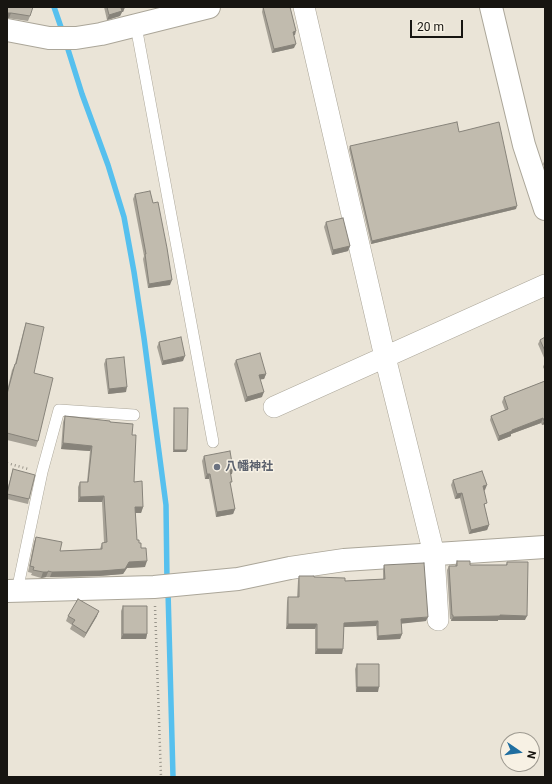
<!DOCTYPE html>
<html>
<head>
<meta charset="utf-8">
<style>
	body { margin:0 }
	#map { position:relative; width:552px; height:784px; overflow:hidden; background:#eae4d7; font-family:Roboto,sans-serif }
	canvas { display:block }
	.frame { position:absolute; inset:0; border:8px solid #171511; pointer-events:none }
	.north { position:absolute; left:500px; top:732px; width:40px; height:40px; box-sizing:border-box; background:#f7f1e4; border:1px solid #9d9990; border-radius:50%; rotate:103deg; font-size:11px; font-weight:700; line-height:16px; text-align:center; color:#171511 }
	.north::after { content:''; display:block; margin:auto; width:14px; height:18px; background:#1f6ea0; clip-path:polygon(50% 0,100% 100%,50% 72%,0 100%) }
	.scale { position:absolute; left:410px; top:20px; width:53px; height:18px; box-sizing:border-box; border:2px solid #171511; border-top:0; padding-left:5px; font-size:12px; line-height:14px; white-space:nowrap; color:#171511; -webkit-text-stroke:3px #f7f1e4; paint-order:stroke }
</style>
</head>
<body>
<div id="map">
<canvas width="552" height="784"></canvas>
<div class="frame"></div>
<div class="north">N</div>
<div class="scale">20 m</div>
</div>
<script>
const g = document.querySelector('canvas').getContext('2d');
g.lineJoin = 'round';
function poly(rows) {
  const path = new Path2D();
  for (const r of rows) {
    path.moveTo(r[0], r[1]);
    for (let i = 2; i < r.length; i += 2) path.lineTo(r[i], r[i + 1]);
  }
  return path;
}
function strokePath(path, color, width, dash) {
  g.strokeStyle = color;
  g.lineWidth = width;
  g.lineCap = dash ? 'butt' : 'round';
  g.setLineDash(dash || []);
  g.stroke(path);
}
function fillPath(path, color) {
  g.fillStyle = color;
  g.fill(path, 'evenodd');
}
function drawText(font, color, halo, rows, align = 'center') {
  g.font = font + ' Roboto,"Noto Sans JP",sans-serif';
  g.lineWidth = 3;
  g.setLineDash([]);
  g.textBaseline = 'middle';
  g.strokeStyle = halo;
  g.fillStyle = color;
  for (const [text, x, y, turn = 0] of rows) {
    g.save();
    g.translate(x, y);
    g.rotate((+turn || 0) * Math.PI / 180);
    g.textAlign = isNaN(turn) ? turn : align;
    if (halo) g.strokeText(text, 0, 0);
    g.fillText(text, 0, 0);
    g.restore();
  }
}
strokePath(poly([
	[54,7,63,33],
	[66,43,82,94,108,165,124,217,134,272,144,338,166,505,167,582],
	[168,591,173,777]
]), '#56c0ee', 5.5);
const lane = poly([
	[136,26,213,442],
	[17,591,42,472,59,410,134,415]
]);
const street = poly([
	[304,7,385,357,434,554,438,620],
	[274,407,545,285]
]);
const secondary = poly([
	[491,7,524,145,545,209],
	[7,30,49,38,76,38,101,34,209,7],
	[7,591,154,587,238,579,290,568,344,560,545,547]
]);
strokePath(lane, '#aba699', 12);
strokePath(street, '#aba699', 22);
strokePath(secondary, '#aba699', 24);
strokePath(poly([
	[7,463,28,469],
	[155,606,161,777]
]), '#98948a', 2.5, [1, 3]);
strokePath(lane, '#fff', 11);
strokePath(street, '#fff', 21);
strokePath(secondary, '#fff', 22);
fillPath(poly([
	[7,7,30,16,28,21,7,18],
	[104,7,125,7,123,12,122,12,120,16,107,20],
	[263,7,295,35,294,35,294,48,272,53,262,12],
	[459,132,516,209,371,244,349,149,350,146],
	[545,159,545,169,543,164],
	[135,194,153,203,170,285,148,288,143,259,144,256,133,199],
	[326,222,350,246,348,251,332,255,324,227],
	[26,323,34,373,38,441,36,447,7,440,7,391,12,370,15,364,24,329],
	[545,337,545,360,538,344,540,340],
	[159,342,183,361,162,365,157,347],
	[106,359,126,392,108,394,104,364],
	[236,360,266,374,264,379,260,379,262,397,245,402,234,364],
	[545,362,545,371,543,367],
	[545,381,545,424,542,425,541,423,511,434,511,436,498,441,490,420,491,416,505,410,502,402,504,397],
	[174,408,187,450,186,452,173,452,174,410],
	[65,416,110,422,132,435,134,482,143,507,141,513,135,513,137,540,139,543,141,548,145,567,127,568,123,574,99,576,50,577,46,577,41,578,31,575,32,573,28,572,34,542,36,537,60,551,100,549,102,543,104,543,102,502,78,502,78,487,80,482,87,482,90,451,61,449,63,422],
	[204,456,232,474,230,474,230,485,235,509,233,514,216,517,209,479,205,479,202,461],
	[13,469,29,499,28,504,7,499,7,490],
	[453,480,485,490,484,491,485,508,489,525,487,530,469,534,460,498,455,499,451,485],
	[457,561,470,565,506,565,507,562,525,620,498,620,498,621,451,621,451,619,450,619,447,570,449,566,455,566],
	[384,565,426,621,401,623,402,634,400,639,377,640,376,626,344,627,342,654,315,654,315,629,286,629,287,602,288,597,297,597,298,581,299,576,345,581,383,579,383,570],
	[123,606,147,634,146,639,121,639,121,611],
	[68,616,97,616,84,638,70,629,72,625,66,621],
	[357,664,378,692,356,692,355,669]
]), '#a6a196');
fillPath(poly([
	[125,7,123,12,122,12,120,16,107,20,109,15,121,8],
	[7,13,11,13,9,18,7,18],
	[296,31,295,35,291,36,293,32],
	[296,44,294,48,272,53,274,49],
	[517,206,516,209,371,244,372,241],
	[350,246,348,251,332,255,333,250],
	[172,280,170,285,148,288,149,284],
	[185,356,183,361,162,365,163,361],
	[266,374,264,379,257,380,259,375],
	[127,387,126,392,108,394,109,389],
	[264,392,262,397,245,402,247,397],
	[543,418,541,423,511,434,511,436,498,441,499,436,512,430],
	[545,420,545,424,542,425,544,421],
	[63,443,92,446,90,451,61,449],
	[174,450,187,450,186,452,173,452],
	[233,469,232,474,228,475,230,470],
	[207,474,210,474,209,479,205,479],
	[487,485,485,490,481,491,483,486],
	[462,493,460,498,455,499,457,494],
	[104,496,102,502,78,502,80,497],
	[135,507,143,507,141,513,133,513],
	[235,509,233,514,216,517,217,512],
	[489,525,487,530,469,534,471,530],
	[147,561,145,567,127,568,123,574,99,576,50,577,52,572,129,562],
	[43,572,48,572,46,577,41,578],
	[99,611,97,616,84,638,86,633],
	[500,615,527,616,525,620,498,620,498,621,451,621,453,617],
	[428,617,426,621,399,624,401,619],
	[378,621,376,626,342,627,344,623],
	[288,624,317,624,315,629,286,629],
	[123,634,147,634,146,639,121,639],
	[402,634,400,639,377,640,378,636],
	[317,649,343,649,342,654,315,654],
	[357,687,379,687,378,692,356,692]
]), '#87837a');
const building = poly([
	[7,7,33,7,30,16,11,13,7,13,7,7],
	[107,7,125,7,121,8,122,11,109,15,107,7],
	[263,7,290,7,296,31,293,32,296,44,274,49,263,7],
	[457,122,459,132,499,122,517,206,372,241,350,146,457,122],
	[150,191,153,203,158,202,167,248,172,280,149,284,145,254,146,254,135,194,150,191],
	[343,218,350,246,333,250,326,222,343,218],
	[26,323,44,327,34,373,53,378,38,441,7,433,7,394,15,364,16,364,26,323],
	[181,337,185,356,163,361,159,342,181,337],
	[545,337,545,351,540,340,545,337],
	[260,353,266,374,259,375,264,392,247,397,236,360,260,353],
	[124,357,127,387,109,389,106,359,124,357],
	[545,381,545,420,544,421,543,418,512,430,512,431,499,436,491,416,508,409,504,397,545,381],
	[174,408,188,408,187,450,174,450,174,408],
	[65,416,110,421,110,422,133,424,132,435,136,435,134,482,142,481,143,507,135,507,137,540,139,540,139,543,141,543,141,548,146,548,147,561,129,562,125,569,101,571,52,572,48,571,48,572,43,572,33,570,34,567,30,566,36,537,62,542,60,551,102,549,102,543,107,542,104,496,80,497,80,482,88,482,92,446,63,443,65,416],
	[230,451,233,469,230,470,232,482,230,482,235,509,217,512,210,474,207,474,204,456,230,451],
	[13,469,35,475,29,499,7,494,13,469],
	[482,471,487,485,483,486,487,503,484,504,489,525,471,530,462,493,457,494,453,480,482,471],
	[457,561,470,561,470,565,507,565,507,562,528,562,527,616,500,615,500,616,453,617,453,615,452,615,449,566,457,566,457,561],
	[424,563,428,617,401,619,402,634,378,636,378,621,344,623,343,649,317,649,317,624,288,624,288,597,299,597,299,576,314,576,314,577,345,578,345,581,385,579,384,565,424,563],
	[78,599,99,611,86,633,72,624,75,620,68,616,78,599],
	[123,606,147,606,147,634,123,634,123,606],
	[357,664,379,664,379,687,357,687,357,664]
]);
fillPath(building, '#c1bbae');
strokePath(building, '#87837a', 1);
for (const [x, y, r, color] of [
	[217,467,4,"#6b7280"]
]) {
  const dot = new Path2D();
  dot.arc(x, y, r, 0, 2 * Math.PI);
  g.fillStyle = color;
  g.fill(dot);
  strokePath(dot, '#f7f1e4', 1.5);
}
drawText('bold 12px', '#5b616d', '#f7f1e4', [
	["八幡神社",225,467]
], 'left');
</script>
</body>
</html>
